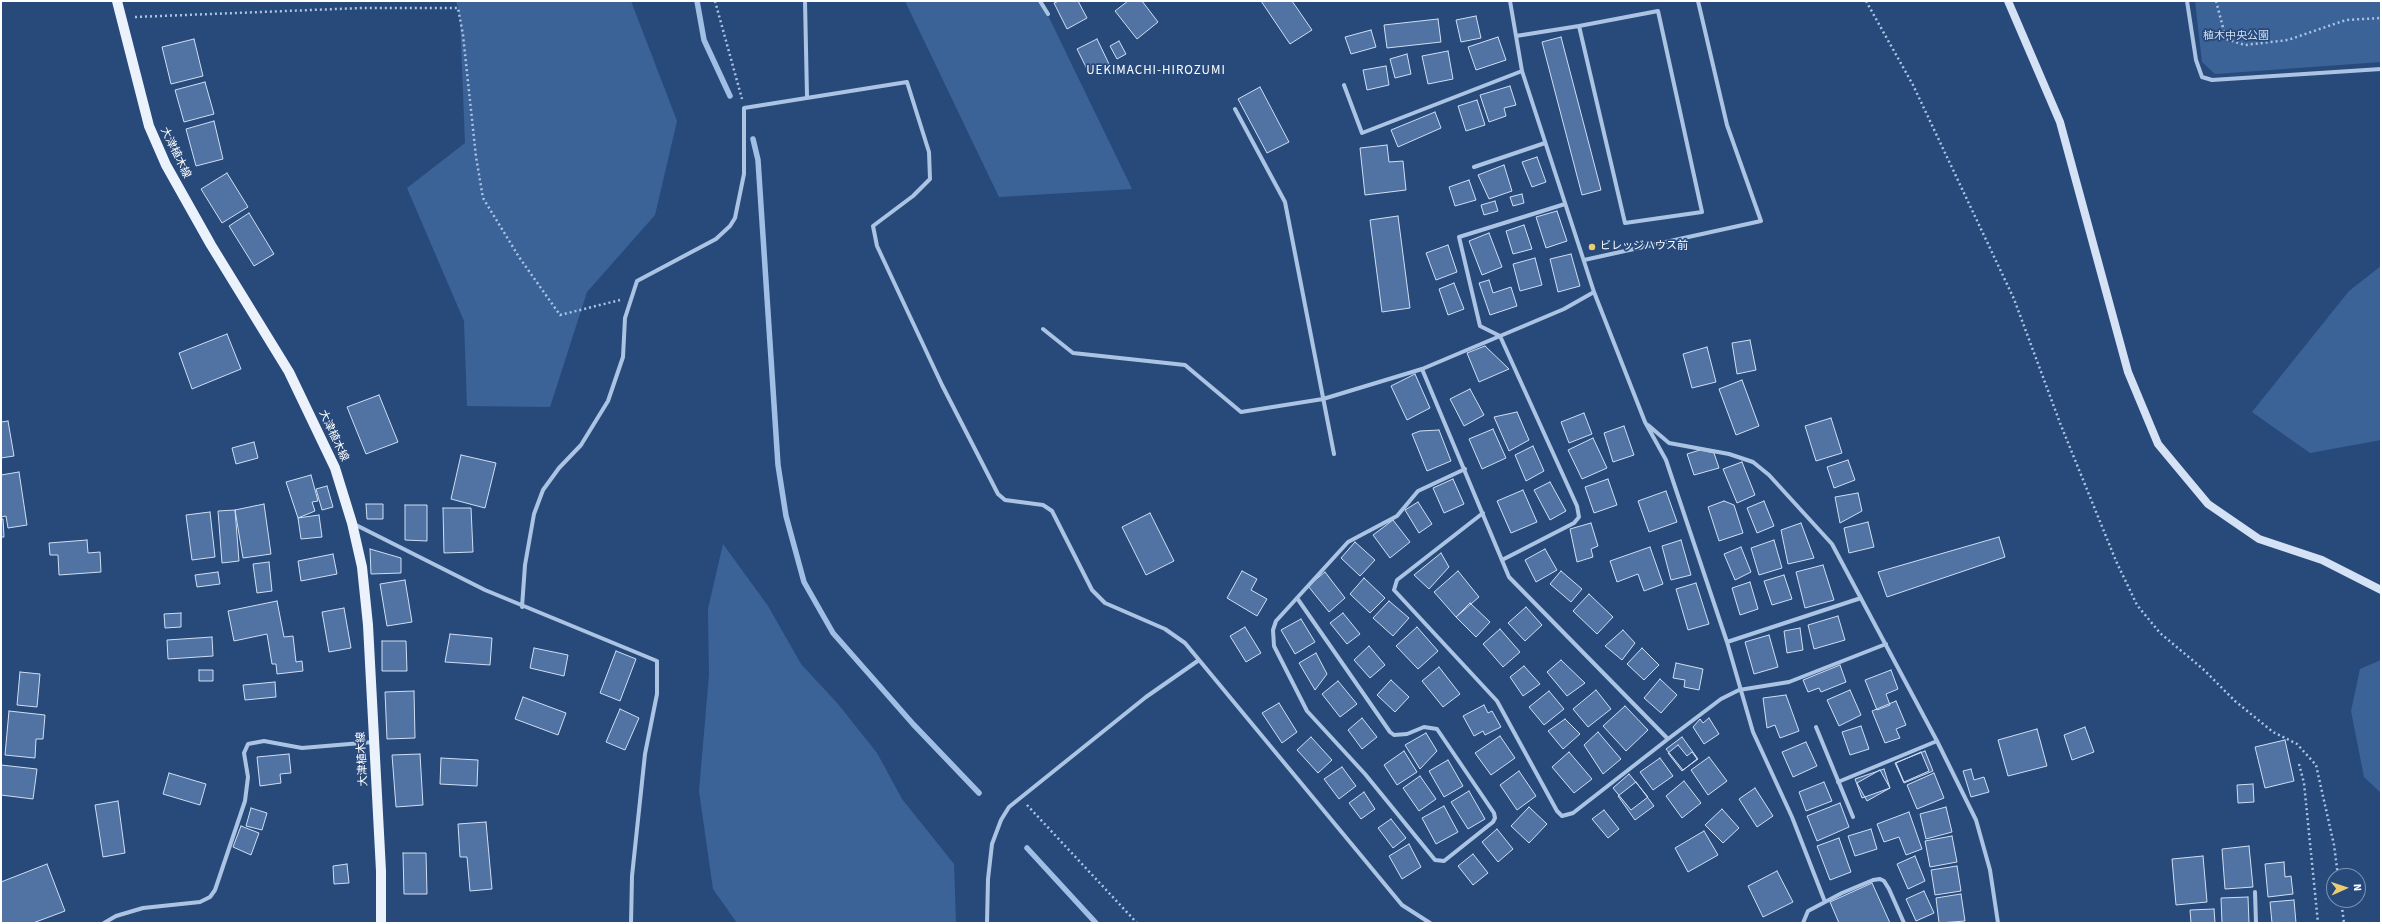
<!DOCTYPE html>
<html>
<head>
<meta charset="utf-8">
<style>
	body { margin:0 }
	#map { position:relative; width:2382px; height:924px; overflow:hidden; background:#284a7b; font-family:"Source Sans 3",sans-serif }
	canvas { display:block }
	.frame { position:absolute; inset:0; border:2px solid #fff; pointer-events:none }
	.north { position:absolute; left:2326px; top:868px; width:40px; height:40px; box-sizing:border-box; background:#284a7b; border:1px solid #7e92b0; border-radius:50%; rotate:87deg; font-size:11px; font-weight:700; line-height:16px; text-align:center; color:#fff }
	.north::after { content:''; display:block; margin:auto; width:14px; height:18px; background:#ebcc73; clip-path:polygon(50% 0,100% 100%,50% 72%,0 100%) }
</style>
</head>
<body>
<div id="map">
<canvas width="2382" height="924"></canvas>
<div class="frame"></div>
<div class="north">N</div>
</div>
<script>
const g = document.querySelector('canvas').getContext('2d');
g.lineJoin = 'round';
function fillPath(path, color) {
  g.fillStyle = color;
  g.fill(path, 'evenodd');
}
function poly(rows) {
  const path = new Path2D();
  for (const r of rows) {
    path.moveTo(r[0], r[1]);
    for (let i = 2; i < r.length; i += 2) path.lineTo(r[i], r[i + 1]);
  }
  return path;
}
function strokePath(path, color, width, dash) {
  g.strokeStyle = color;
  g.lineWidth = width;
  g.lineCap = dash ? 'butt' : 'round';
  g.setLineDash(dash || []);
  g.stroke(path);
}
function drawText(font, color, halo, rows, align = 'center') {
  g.font = font + ' "Source Sans 3","Noto Sans JP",sans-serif';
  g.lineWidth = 3.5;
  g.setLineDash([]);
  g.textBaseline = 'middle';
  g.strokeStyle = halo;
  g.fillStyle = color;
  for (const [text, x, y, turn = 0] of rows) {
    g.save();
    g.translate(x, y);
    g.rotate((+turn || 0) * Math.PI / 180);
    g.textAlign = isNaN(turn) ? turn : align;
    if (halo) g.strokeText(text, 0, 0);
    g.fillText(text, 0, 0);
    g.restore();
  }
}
fillPath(poly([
	[456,1,631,1,677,121,655,215,587,292,550,407,467,406,464,321,407,188,465,143,460,16],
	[905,1,1041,1,1132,189,999,197],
	[2195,1,2381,1,2381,62,2215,74,2202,62],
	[2381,266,2381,440,2310,453,2252,412,2349,291],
	[723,544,768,606,801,664,838,704,877,753,902,799,954,864,956,923,737,923,713,889,699,791,709,675,708,609],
	[2381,660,2381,793,2364,777,2351,711,2360,669]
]), '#3c6398');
strokePath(poly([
	[697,1,704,40,730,96],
	[753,139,758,160,778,465,786,516,804,582,833,633,913,724,979,793],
	[1027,848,1096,923]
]), '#a1bee4', 5.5);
const building = poly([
	[1059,1,1078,1,1087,18,1067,29,1054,3,1059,1],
	[1128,1,1142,1,1158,22,1137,39,1115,11,1128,1],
	[1261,1,1292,1,1312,30,1290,44,1261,1],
	[1476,16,1481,38,1461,42,1456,20,1476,16],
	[1438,19,1441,42,1387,48,1384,25,1438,19],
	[1371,30,1376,47,1351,54,1345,37,1371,30],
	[1498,37,1506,60,1476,70,1468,47,1498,37],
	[1561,37,1601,190,1582,195,1542,42,1561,37],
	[194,39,203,76,171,84,162,47,194,39],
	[1097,39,1109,64,1089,73,1077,49,1097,39],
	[1119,41,1126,54,1117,59,1110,46,1119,41],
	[1448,51,1453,79,1428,84,1422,56,1448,51],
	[1407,54,1411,74,1395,78,1390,59,1407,54],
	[1386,66,1389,85,1367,90,1363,70,1386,66],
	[205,82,214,114,184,122,175,90,205,82],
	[1510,86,1516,105,1504,108,1506,116,1489,122,1480,95,1510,86],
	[1260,87,1289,142,1267,153,1238,99,1260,87],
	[1477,100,1485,125,1466,131,1458,106,1477,100],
	[1435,112,1441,128,1398,147,1391,130,1435,112],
	[214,121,223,159,196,166,186,129,214,121],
	[1387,145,1389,162,1403,161,1406,190,1365,195,1360,148,1387,145],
	[1537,157,1546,182,1532,187,1522,162,1537,157],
	[1504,165,1512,191,1489,199,1478,175,1504,165],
	[227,173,248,207,222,223,201,189,227,173],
	[1469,180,1476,200,1455,206,1449,187,1469,180],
	[1522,194,1524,203,1513,206,1510,197,1522,194],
	[1495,201,1498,211,1484,215,1481,205,1495,201],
	[1557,211,1567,241,1546,248,1536,217,1557,211],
	[249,213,274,254,254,266,229,226,249,213],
	[1398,216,1410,308,1382,312,1370,220,1398,216],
	[1524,225,1532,249,1513,254,1506,231,1524,225],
	[1489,233,1502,267,1482,275,1469,241,1489,233],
	[1448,245,1457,272,1436,280,1426,253,1448,245],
	[1571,254,1580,286,1558,292,1550,259,1571,254],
	[1535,258,1542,285,1520,291,1513,264,1535,258],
	[1489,280,1493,293,1511,287,1517,306,1490,315,1479,283,1489,280],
	[1454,283,1464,309,1448,315,1439,289,1454,283],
	[227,334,241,369,192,389,179,353,227,334],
	[1750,340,1756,370,1737,374,1732,343,1750,340],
	[1485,346,1509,369,1479,382,1467,353,1485,346],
	[1707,347,1716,382,1692,388,1683,354,1707,347],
	[1415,374,1430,408,1407,420,1391,386,1415,374],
	[1742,380,1759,426,1736,435,1719,389,1742,380],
	[1470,389,1484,415,1464,426,1450,399,1470,389],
	[379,395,398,442,366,454,347,407,379,395],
	[1517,412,1529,440,1509,451,1494,417,1517,412],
	[1584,413,1592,434,1569,443,1561,422,1584,413],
	[1831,418,1842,453,1816,461,1805,426,1831,418],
	[8,421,14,456,1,458,1,422,8,421],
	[1624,426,1634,455,1613,462,1604,433,1624,426],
	[1493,429,1506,458,1482,469,1469,439,1493,429],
	[1439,430,1451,461,1427,471,1412,434,1420,431,1439,430],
	[1593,438,1607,468,1582,479,1568,450,1593,438],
	[254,442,258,458,236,464,232,448,254,442],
	[1533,446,1544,471,1526,481,1515,455,1533,446],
	[1700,450,1714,453,1719,468,1694,475,1687,454,1700,450],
	[461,455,496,463,485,508,451,499,461,455],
	[1848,460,1855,480,1834,488,1827,467,1848,460],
	[1742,462,1755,495,1737,503,1723,469,1742,462],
	[19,472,27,525,8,528,6,516,1,517,1,475,19,472],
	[311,475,318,501,312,502,315,511,298,518,286,482,311,475],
	[1453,479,1464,504,1444,513,1433,488,1453,479],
	[1608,479,1617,505,1594,513,1585,487,1608,479],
	[1550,482,1566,511,1550,520,1534,490,1550,482],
	[327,486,333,507,322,510,316,489,327,486],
	[1523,490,1537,522,1511,533,1497,501,1523,490],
	[1666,491,1677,522,1649,532,1638,501,1666,491],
	[1858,493,1862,511,1840,523,1835,497,1858,493],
	[1724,501,1734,505,1743,533,1719,541,1708,507,1724,501],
	[1764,501,1774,526,1757,533,1747,508,1764,501],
	[1418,502,1432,524,1419,533,1405,510,1418,502],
	[264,504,271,554,243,558,235,510,264,504],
	[366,504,383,504,383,519,367,519,366,504],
	[405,505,427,505,427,541,405,540,405,505],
	[443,508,471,508,473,552,444,553,443,508],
	[235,510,239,561,222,563,218,511,235,510],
	[210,512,215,557,192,560,186,515,210,512],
	[1150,513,1174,561,1146,575,1122,527,1150,513],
	[319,515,322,537,301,539,298,518,319,515],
	[1,519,3,519,4,537,1,537,1,519],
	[1393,520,1410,542,1390,558,1373,535,1393,520],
	[1868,522,1874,547,1849,553,1844,528,1868,522],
	[1591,523,1598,546,1591,549,1593,557,1577,562,1570,529,1591,523],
	[1801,523,1814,558,1788,564,1781,530,1801,523],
	[1999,537,2005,557,1887,597,1878,572,1999,537],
	[87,540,88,553,100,552,101,572,59,575,58,555,50,555,49,543,87,540],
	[1681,540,1691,575,1671,580,1662,546,1681,540],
	[1774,540,1782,568,1759,575,1751,548,1774,540],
	[1355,542,1375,560,1360,576,1341,558,1355,542],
	[1650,547,1663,584,1644,591,1638,574,1617,582,1610,561,1650,547],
	[1741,547,1751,572,1735,580,1724,554,1741,547],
	[370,549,401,558,401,573,371,574,370,549],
	[1545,549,1557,570,1536,582,1525,560,1545,549],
	[1441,553,1449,567,1429,589,1414,575,1441,553],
	[333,554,337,574,301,581,298,561,333,554],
	[269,562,272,591,257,593,253,564,269,562],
	[1823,565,1834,600,1805,608,1796,572,1823,565],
	[1242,571,1257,579,1251,590,1267,599,1257,616,1227,598,1242,571],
	[1458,571,1479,597,1456,617,1434,592,1458,571],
	[1561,571,1582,589,1571,602,1550,584,1561,571],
	[218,572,220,584,197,587,195,575,218,572],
	[1325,572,1345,598,1329,612,1308,586,1325,572],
	[1784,575,1792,599,1772,605,1764,581,1784,575],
	[1364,578,1385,598,1370,613,1350,594,1364,578],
	[405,580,412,622,387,626,380,584,405,580],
	[1750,582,1758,609,1740,615,1732,588,1750,582],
	[1696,583,1709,624,1688,630,1676,589,1696,583],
	[1589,594,1613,617,1597,634,1573,611,1589,594],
	[277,601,284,637,293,636,296,662,302,661,303,671,277,674,276,664,272,664,267,634,234,641,228,611,277,601],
	[1389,601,1409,618,1393,636,1373,618,1389,601],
	[1470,603,1490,622,1476,637,1456,617,1470,603],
	[1526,607,1542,625,1525,641,1508,623,1526,607],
	[344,608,351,648,329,652,322,612,344,608],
	[181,613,181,627,165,628,164,614,181,613],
	[1343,613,1360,634,1347,644,1330,623,1343,613],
	[1838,616,1845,640,1814,649,1808,625,1838,616],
	[1301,619,1315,642,1295,654,1281,630,1301,619],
	[1245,627,1261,653,1246,662,1230,636,1245,627],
	[1417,627,1438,651,1418,669,1396,646,1417,627],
	[1800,628,1803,650,1787,653,1784,631,1800,628],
	[1500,629,1520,652,1503,667,1483,644,1500,629],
	[1623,630,1635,643,1622,660,1605,646,1623,630],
	[450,634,492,638,490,665,445,662,450,634],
	[1769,635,1778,667,1754,674,1745,642,1769,635],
	[212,637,213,656,168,659,167,640,212,637],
	[382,641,406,641,407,671,382,671,382,641],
	[1369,646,1385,665,1370,678,1354,660,1369,646],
	[534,648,568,655,564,676,530,668,534,648],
	[1642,648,1659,665,1644,680,1627,664,1642,648],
	[616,651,636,659,620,701,600,693,616,651],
	[1316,653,1327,674,1315,690,1299,663,1316,653],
	[1561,660,1585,683,1567,696,1547,672,1561,660],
	[1676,663,1703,669,1699,690,1684,687,1685,680,1673,678,1676,663],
	[1840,665,1846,682,1821,692,1819,688,1808,692,1803,680,1840,665],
	[1524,666,1540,684,1523,696,1510,677,1524,666],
	[1439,667,1460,694,1443,707,1422,681,1439,667],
	[199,670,213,670,213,681,199,681,199,670],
	[1891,670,1898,689,1886,694,1890,705,1877,710,1865,680,1891,670],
	[20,672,40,674,37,707,17,705,20,672],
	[1660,679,1677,695,1661,713,1644,698,1660,679],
	[1391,680,1409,697,1395,712,1377,695,1391,680],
	[1338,681,1357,704,1340,717,1322,694,1338,681],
	[275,682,276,697,245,700,243,685,275,682],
	[1596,690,1611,709,1588,727,1573,709,1596,690],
	[1850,690,1861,715,1839,726,1827,700,1850,690],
	[414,691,415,738,387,739,385,692,414,691],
	[1549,691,1564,709,1544,725,1529,707,1549,691],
	[1786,695,1799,731,1780,738,1775,725,1767,728,1763,698,1786,695],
	[523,697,566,713,558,735,515,719,523,697],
	[1896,701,1906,725,1896,729,1900,738,1885,743,1872,711,1896,701],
	[1279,703,1297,732,1282,743,1262,713,1279,703],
	[1484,705,1488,713,1492,711,1501,727,1485,735,1483,731,1474,736,1463,716,1484,705],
	[1625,706,1648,730,1626,751,1603,726,1625,706],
	[620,709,639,718,625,750,606,742,620,709],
	[9,711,45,715,43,739,36,739,35,758,5,755,9,711],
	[1362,718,1377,737,1362,749,1348,730,1362,718],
	[1709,718,1719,734,1704,744,1693,727,1700,719,1703,723,1709,718],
	[1565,719,1580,734,1563,749,1548,731,1565,719],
	[1861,726,1869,749,1850,755,1842,732,1861,726],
	[2085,727,2094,752,2072,760,2064,735,2085,727],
	[2037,729,2047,766,2008,776,1998,740,2037,729],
	[1598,732,1621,759,1603,774,1584,745,1598,732],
	[1426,733,1437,751,1420,769,1405,745,1426,733],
	[1500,736,1515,758,1491,775,1475,753,1500,736],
	[1311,737,1332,760,1318,773,1297,750,1311,737],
	[1682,737,1698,759,1683,770,1666,749,1682,737],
	[2285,740,2294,781,2265,788,2255,747,2285,740],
	[1806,742,1817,766,1793,777,1782,752,1806,742],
	[1678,745,1687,756,1692,752,1697,759,1682,771,1668,753,1678,745],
	[1404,751,1417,772,1397,785,1384,765,1404,751],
	[1925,751,1933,771,1904,783,1895,763,1925,751],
	[1569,752,1592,779,1574,793,1552,767,1569,752],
	[1921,752,1929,771,1904,782,1896,763,1921,752],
	[289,754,291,773,280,774,281,783,260,786,257,757,289,754],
	[420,754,423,805,396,807,392,755,420,754],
	[1709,757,1727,781,1708,795,1691,770,1709,757],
	[441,758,478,760,477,786,440,784,441,758],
	[1660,758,1673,776,1653,790,1640,772,1660,758],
	[1448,760,1463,786,1444,797,1429,771,1448,760],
	[1,765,37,769,33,799,1,795,1,765],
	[1342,767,1356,786,1339,799,1324,779,1342,767],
	[1884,769,1890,788,1862,798,1855,779,1884,769],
	[1971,769,1974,780,1984,777,1989,792,1971,797,1963,771,1971,769],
	[1880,770,1890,788,1867,801,1857,783,1880,770],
	[1519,771,1536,796,1517,810,1500,785,1519,771],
	[169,773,206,784,200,805,163,794,169,773],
	[1934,773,1944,798,1917,809,1907,785,1934,773],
	[1629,774,1648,797,1631,810,1613,788,1629,774],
	[1420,776,1436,799,1419,811,1403,788,1420,776],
	[1684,781,1701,803,1682,818,1666,796,1684,781],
	[1636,782,1654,806,1635,820,1618,796,1636,782],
	[1824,782,1832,801,1806,811,1799,792,1824,782],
	[2253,784,2254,802,2238,803,2237,785,2253,784],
	[1755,788,1773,816,1757,827,1739,799,1755,788],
	[1469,791,1485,819,1468,829,1451,802,1469,791],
	[1364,792,1375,809,1361,819,1349,803,1364,792],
	[118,801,125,853,103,857,95,805,118,801],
	[1840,803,1849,827,1817,841,1807,816,1840,803],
	[1444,806,1458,832,1436,844,1422,818,1444,806],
	[1529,807,1547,824,1529,843,1511,826,1529,807],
	[1946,807,1952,832,1926,839,1920,814,1946,807],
	[251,808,267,813,262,830,246,826,251,808],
	[1722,809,1739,828,1723,843,1705,825,1722,809],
	[1604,810,1619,829,1608,838,1592,819,1604,810],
	[1909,812,1922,849,1906,855,1899,837,1884,842,1877,824,1909,812],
	[1391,819,1406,838,1393,848,1378,828,1391,819],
	[486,822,492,889,470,891,467,857,460,857,458,824,486,822],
	[241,826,259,833,251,855,233,847,241,826],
	[1497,829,1513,849,1498,862,1482,842,1497,829],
	[1871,829,1877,849,1855,856,1848,836,1871,829],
	[1704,831,1718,855,1688,872,1675,848,1704,831],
	[1952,836,1957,862,1930,867,1925,841,1952,836],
	[1839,838,1851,872,1830,880,1817,846,1839,838],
	[1409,844,1421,867,1402,879,1389,856,1409,844],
	[2249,846,2253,887,2225,889,2222,849,2249,846],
	[403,853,426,853,427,894,404,894,403,853],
	[1473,854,1488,873,1473,885,1458,866,1473,854],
	[1915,856,1925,881,1908,889,1897,864,1915,856],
	[2203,856,2207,902,2176,905,2172,859,2203,856],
	[2284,862,2285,877,2291,876,2293,894,2268,897,2265,864,2284,862],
	[47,864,65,911,33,923,1,923,1,882,47,864],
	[347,864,349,883,334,884,333,866,347,864],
	[1957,866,1961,891,1935,895,1931,870,1957,866],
	[1777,871,1793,902,1763,917,1748,886,1777,871],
	[1872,883,1890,923,1839,923,1830,902,1872,883],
	[1924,891,1934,913,1916,921,1906,899,1924,891],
	[1961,894,1965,921,1939,923,1936,898,1961,894],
	[2248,897,2249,923,2222,923,2221,898,2248,897],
	[2294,900,2296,923,2272,923,2270,902,2294,900],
	[2214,909,2215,923,2191,923,2190,910,2214,909]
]);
fillPath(building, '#5073a3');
strokePath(building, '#cfdef3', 1);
strokePath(poly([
	[715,1,742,99],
	[1866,1,1913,85,2014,299,2060,423,2116,561,2137,605,2160,633,2203,669,2235,701,2273,732,2297,744,2316,765,2334,845,2338,876],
	[2216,1,2226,39,2245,45,2288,40,2346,20,2381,18],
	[135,17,362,8,458,8,463,35,476,157,483,198,519,257,560,315,620,300],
	[2299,764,2304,783,2318,923],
	[1027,805,1137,923],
	[2341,900,2344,923]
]), '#acc4e4', 2.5, [2, 3]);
strokePath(poly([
	[805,1,807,96],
	[1040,1,1048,14],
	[1510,1,1522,71,1594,292,1645,422,1666,460,1727,642,1753,732,1792,817,1825,902],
	[2187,1,2196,60,2202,77,2212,80,2381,69],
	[1516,36,1579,26,1625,223,1702,212,1658,11,1579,26],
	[1344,85,1362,133,1522,71],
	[1235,109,1285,202,1334,454],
	[1474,167,1545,143],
	[1584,260,1761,221,1727,125,1698,1],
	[1594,292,1564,309,1422,369,1509,577,1668,739,1721,699,1739,690,1789,682,1886,644],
	[1043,329,1073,353,1185,365,1241,412,1323,399,1422,369],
	[1648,425,1669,443,1729,454,1753,462,1769,475,1832,544,1937,741,1976,820,1990,870,1998,923],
	[1483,513,1397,580,1394,590,1497,701,1557,811,1562,816,1573,813,1668,739],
	[354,524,485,590,657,661,657,694,645,754,632,876,631,923],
	[1502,560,1574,523,1579,517,1577,506,1500,336,1480,326,1459,237,1565,204],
	[1297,598,1390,732,1394,735,1407,734,1424,727,1437,729,1494,813,1495,818,1493,822,1444,861,1435,860,1365,774,1307,711,1274,646,1273,630,1276,621,1348,542,1397,516,1418,491,1465,469],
	[522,607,525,565,534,514,543,490,559,468,581,445,608,401,623,357,625,318,637,281,716,239,730,226,735,218,744,174,744,108,907,82,929,152,930,179,913,196,873,226,877,246,942,385,998,494,1005,500,1043,505,1052,511,1092,590,1105,603,1165,629,1185,643,1402,905,1430,923],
	[1727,642,1861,598],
	[1816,727,1853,817],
	[1838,782,1937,741],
	[2255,892,2256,923],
	[104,923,116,916,143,908,200,902,210,897,215,890,245,801,248,777,244,753,248,744,264,741,302,748,373,742],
	[987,923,988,879,992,844,1001,820,1009,807,1146,697,1199,660],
	[1803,923,1808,911,1842,893,1873,880,1880,879,1884,881,1889,889,1904,923]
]), '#acc4e4', 4);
strokePath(poly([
	[2008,1,2060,122,2128,372,2158,444,2208,504,2259,539,2322,560,2381,590]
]), '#d5e1f4', 8);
strokePath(poly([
	[117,1,149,126,166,165,211,245,289,372,335,468,352,523,362,567,368,625,381,871,381,923]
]), '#ecf2fc', 10);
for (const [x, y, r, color] of [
	[1592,247,4,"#ebcc73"]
]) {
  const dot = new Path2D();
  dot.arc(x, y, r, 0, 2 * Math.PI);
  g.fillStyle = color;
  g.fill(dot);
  strokePath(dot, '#284a7b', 1.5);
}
drawText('11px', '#cfdef3', '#284a7b', [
	["植木中央公園",2236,37]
]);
drawText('11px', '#fff', '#284a7b', [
	["大津植木線",175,153,64],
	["大津植木線",333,436,65],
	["大津植木線",363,759,-93]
]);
drawText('11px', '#fff', '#284a7b', [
	["ビレッジハウス前",1600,247]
], 'left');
g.letterSpacing = '1px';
drawText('13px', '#fff', '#284a7b', [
	["UEKIMACHI-HIROZUMI",1156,71]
]);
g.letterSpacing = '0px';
</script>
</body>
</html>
